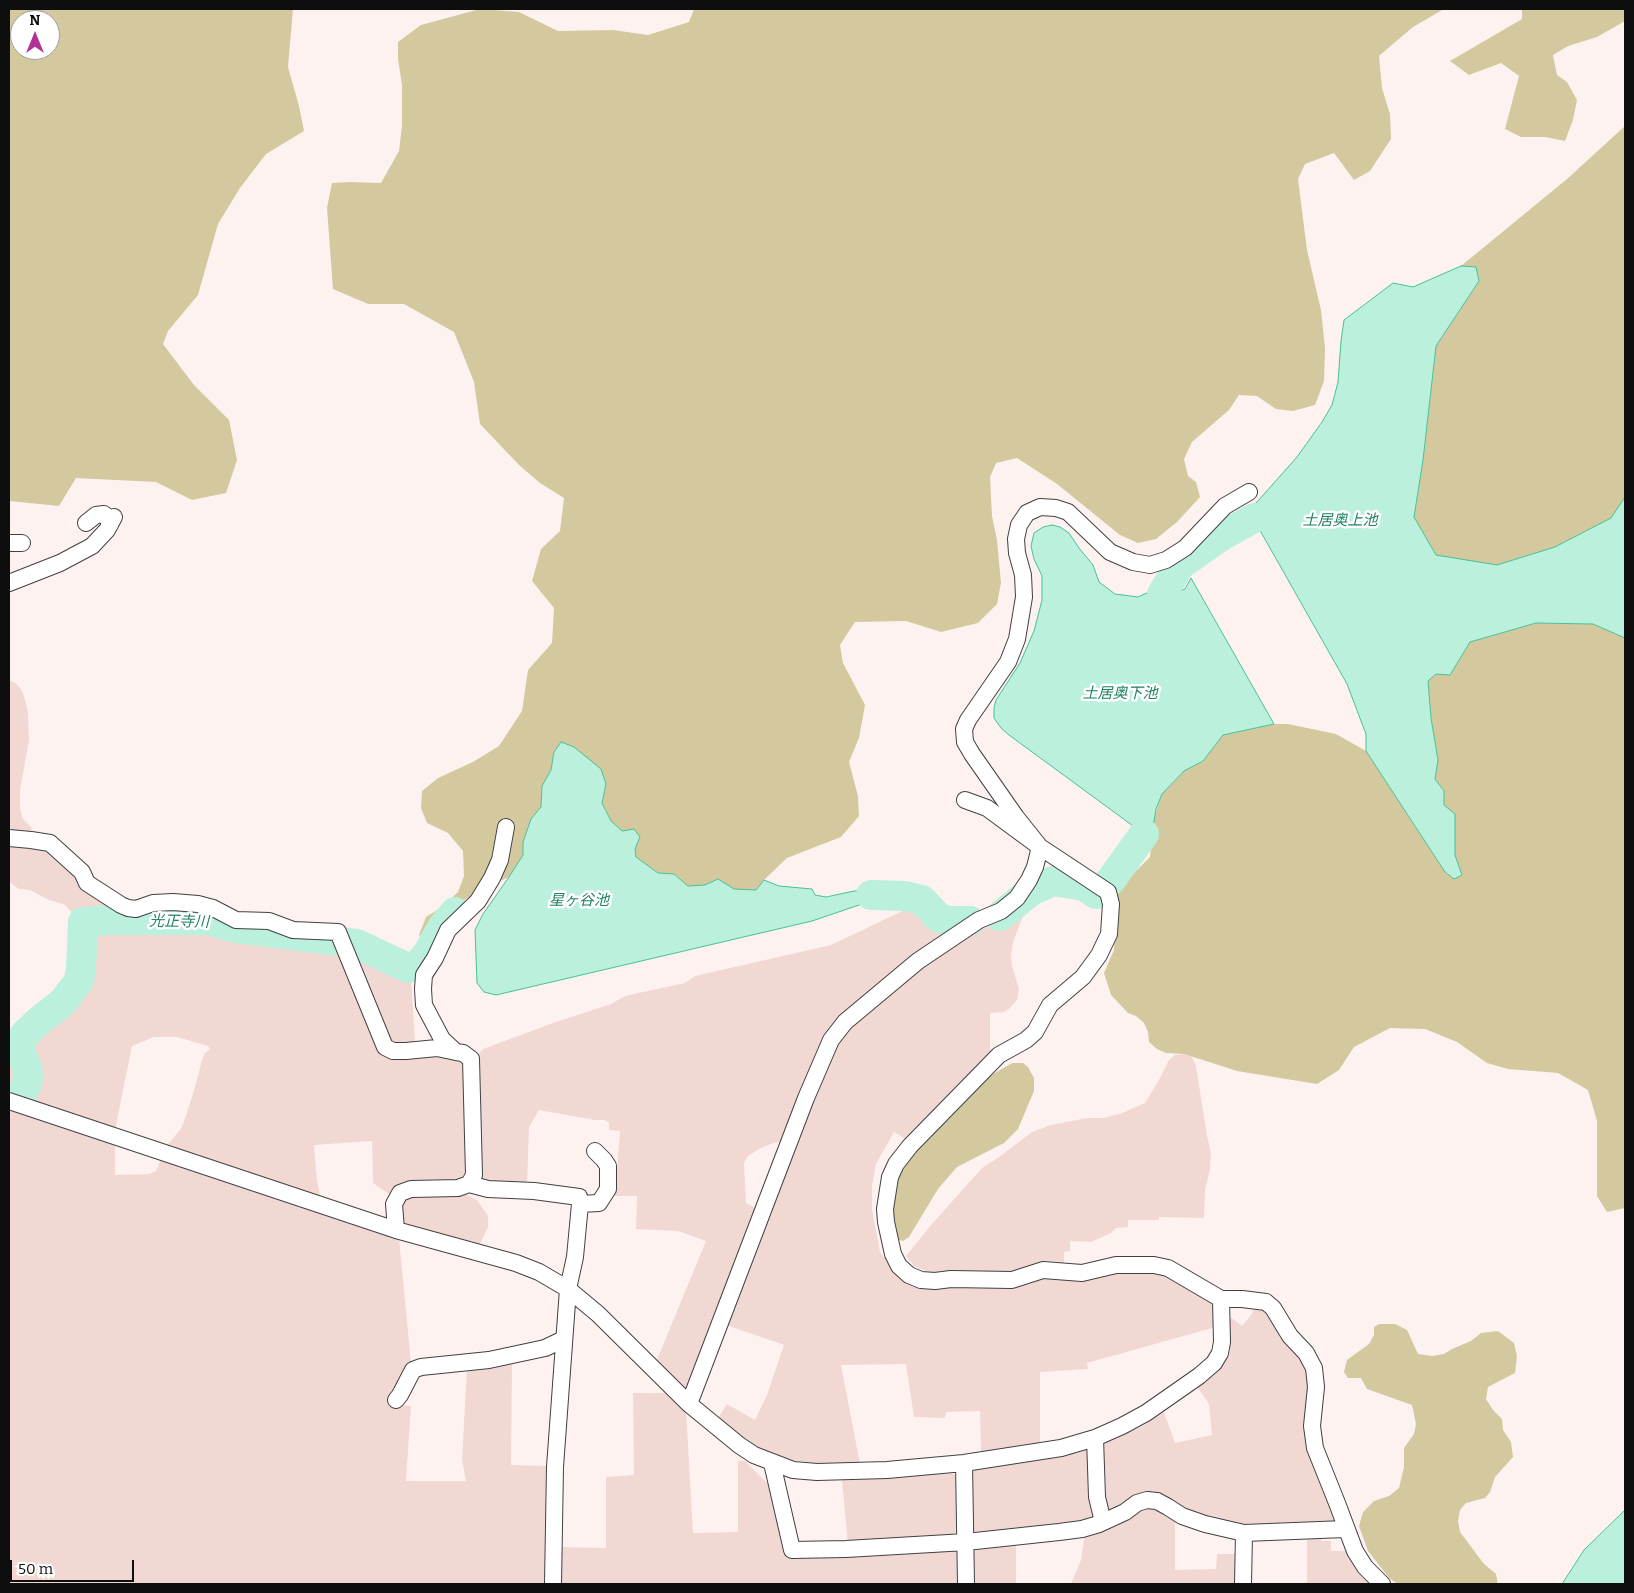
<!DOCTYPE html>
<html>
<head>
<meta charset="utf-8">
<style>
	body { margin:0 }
	#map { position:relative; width:1634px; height:1593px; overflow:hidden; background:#fef2f1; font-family:Bitter,serif }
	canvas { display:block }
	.frame { position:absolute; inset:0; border:10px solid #0e0e0e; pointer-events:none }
	.north { position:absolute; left:10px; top:10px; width:50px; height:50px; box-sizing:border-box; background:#fff; border:1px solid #9f9f9f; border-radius:50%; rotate:0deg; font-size:14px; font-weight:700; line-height:20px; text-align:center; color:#0e0e0e }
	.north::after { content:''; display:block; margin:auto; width:18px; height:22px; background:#b13398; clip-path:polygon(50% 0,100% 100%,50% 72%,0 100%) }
	.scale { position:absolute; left:10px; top:1560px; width:124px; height:22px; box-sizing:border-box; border:2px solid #0e0e0e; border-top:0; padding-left:6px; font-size:15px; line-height:18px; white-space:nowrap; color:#0e0e0e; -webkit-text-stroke:4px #fff; paint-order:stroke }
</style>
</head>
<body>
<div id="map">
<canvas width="1634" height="1593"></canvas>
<div class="frame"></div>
<div class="north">N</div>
<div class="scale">50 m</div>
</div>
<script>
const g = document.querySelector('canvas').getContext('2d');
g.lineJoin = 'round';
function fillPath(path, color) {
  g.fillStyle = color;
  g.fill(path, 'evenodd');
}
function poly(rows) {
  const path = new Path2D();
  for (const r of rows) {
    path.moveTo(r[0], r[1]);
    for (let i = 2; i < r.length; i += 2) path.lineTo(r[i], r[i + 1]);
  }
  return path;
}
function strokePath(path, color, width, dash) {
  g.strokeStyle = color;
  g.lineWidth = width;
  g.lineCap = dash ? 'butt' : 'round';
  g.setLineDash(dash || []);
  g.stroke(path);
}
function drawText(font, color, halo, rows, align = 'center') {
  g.font = font + ' Bitter,"Noto Sans JP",serif';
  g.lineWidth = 5;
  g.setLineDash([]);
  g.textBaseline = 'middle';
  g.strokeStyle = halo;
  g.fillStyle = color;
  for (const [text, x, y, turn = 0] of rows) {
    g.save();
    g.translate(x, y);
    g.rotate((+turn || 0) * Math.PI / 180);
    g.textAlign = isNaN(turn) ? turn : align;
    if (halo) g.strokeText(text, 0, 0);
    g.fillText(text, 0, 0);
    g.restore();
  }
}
fillPath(poly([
	[9,680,17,684,23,693,28,712,29,740,20,791,20,809,23,819,32,828,28,835,9,834],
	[9,842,42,845,116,908,117,915,83,918,74,915,65,905,47,899,30,890,19,889,9,882],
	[1019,903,1024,908,1024,913,1013,942,1011,956,1012,966,1019,989,1017,1000,1010,1008,1004,1012,990,1013,990,1048,994,1054,909,1141,894,1132,876,1164,872,1186,872,1209,880,1252,883,1257,889,1258,899,1273,1035,1276,1101,1274,1156,1269,1215,1303,1216,1327,1087,1363,1088,1369,1040,1372,1040,1445,981,1452,980,1411,946,1412,945,1418,914,1417,906,1364,841,1365,860,1464,813,1463,792,1460,758,1448,718,1418,727,1404,755,1420,767,1395,784,1345,726,1325,834,1042,908,975],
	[915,905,923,907,940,926,959,926,839,1023,787,1141,773,1143,759,1149,748,1156,744,1163,746,1203,759,1210,688,1392,656,1362,706,1241,678,1231,636,1229,637,1196,615,1196,620,1131,609,1130,609,1123,605,1120,595,1120,539,1110,529,1127,527,1186,479,1181,478,1054,483,1049,553,1023,611,1004,623,997,629,995,685,983,695,976,831,945],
	[130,926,199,928,239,942,264,946,298,946,325,949,334,952,342,958,379,1046,419,1052,464,1060,467,1174,464,1178,452,1183,402,1184,389,1194,373,1183,372,1141,314,1145,317,1181,321,1200,166,1147,182,1127,193,1094,202,1060,205,1053,210,1049,208,1046,177,1037,154,1037,132,1046,115,1130,9,1094,9,1036,13,1033,20,1032,34,1035,61,1014,79,995,86,984,89,974,88,929,96,927],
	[368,957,377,958,411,978,415,1041,413,1044,391,1045,356,963,359,959],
	[1184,1054,1192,1057,1196,1066,1207,1136,1211,1153,1210,1170,1205,1190,1204,1218,1159,1217,1159,1220,1128,1220,1128,1227,1116,1228,1111,1233,1091,1242,1070,1241,1070,1251,1064,1252,1064,1263,1050,1261,1014,1273,939,1273,926,1271,914,1266,906,1256,931,1225,982,1168,999,1157,1032,1132,1051,1125,1087,1118,1104,1118,1122,1113,1145,1103,1159,1080,1169,1060,1175,1055],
	[9,1109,115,1144,115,1175,149,1174,156,1171,161,1159,399,1238,411,1363,404,1368,401,1376,398,1405,411,1406,406,1481,466,1481,462,1460,467,1368,512,1362,511,1465,550,1466,547,1584,9,1584],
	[465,1194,477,1200,488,1216,488,1227,479,1246,403,1225,402,1202,407,1196],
	[1255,1308,1264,1310,1307,1365,1337,1521,1246,1527,1209,1520,1151,1492,1141,1493,1115,1507,1109,1509,1105,1507,1100,1445,1141,1427,1164,1412,1175,1443,1212,1435,1209,1404,1197,1387,1225,1360,1230,1351,1230,1332,1229,1319,1232,1318,1242,1326,1251,1315],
	[633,1393,667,1393,686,1410,693,1533,738,1532,738,1461,745,1461,774,1490,788,1557,962,1549,961,1584,561,1584,562,1547,606,1548,606,1477,634,1475],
	[1091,1447,1095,1520,972,1535,970,1475,973,1470,978,1466],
	[948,1472,959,1477,960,1538,848,1545,842,1480],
	[1141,1507,1156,1508,1175,1519,1175,1570,1216,1569,1217,1554,1237,1554,1237,1584,1071,1584,1081,1560,1085,1533],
	[1307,1537,1321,1537,1321,1541,1331,1541,1331,1551,1348,1551,1372,1584,1307,1584],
	[1016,1544,1016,1584,970,1584,971,1548]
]), '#f2d8d3');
fillPath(poly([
	[9,9,293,9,288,67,299,106,304,131,266,154,240,188,218,224,198,295,168,331,163,344,194,385,229,420,237,460,226,493,192,500,156,482,76,478,59,506,9,501],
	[20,20,50,20,50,50,20,50],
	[480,9,519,12,558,31,613,30,648,35,689,22,694,9,1444,9,1413,27,1379,56,1382,88,1390,114,1391,139,1370,171,1354,180,1334,153,1305,164,1298,179,1307,250,1321,310,1325,348,1324,381,1315,405,1293,411,1276,409,1257,396,1239,395,1229,410,1192,442,1184,459,1188,476,1196,482,1200,497,1177,522,1156,539,1138,543,1120,535,1057,484,1017,458,996,463,990,477,992,516,997,540,1001,583,997,604,978,623,941,632,906,621,855,622,840,645,843,663,865,705,859,738,849,762,858,796,859,816,841,837,787,858,764,880,756,890,734,889,718,879,705,885,688,886,674,874,658,873,636,857,635,849,622,831,611,821,602,803,606,784,554,752,551,770,542,786,541,807,531,819,523,842,523,855,509,877,478,891,458,904,441,923,429,941,419,935,426,917,442,907,458,892,464,876,463,851,448,833,427,823,421,808,422,791,438,778,473,762,499,746,522,711,528,670,552,643,554,608,532,581,541,549,560,531,564,498,540,483,519,465,480,424,474,382,454,332,404,304,368,304,333,289,327,208,332,183,350,182,381,183,399,151,402,126,402,85,398,59,398,42,421,25],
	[1522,9,1625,9,1625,21,1597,37,1568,46,1553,55,1557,75,1567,82,1577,100,1573,120,1565,141,1545,137,1521,137,1505,129,1519,76,1501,63,1469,75,1450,61,1522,19],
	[1625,126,1625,497,1612,518,1555,547,1497,565,1436,556,1414,517,1423,460,1436,346,1479,281,1476,267,1461,266,1567,179],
	[1536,623,1593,624,1625,638,1625,1208,1607,1212,1597,1196,1597,1121,1588,1090,1558,1073,1508,1069,1487,1063,1457,1042,1425,1029,1390,1028,1354,1047,1339,1070,1317,1084,1237,1071,1184,1054,1166,1053,1157,1049,1149,1042,1148,1032,1144,1023,1136,1016,1128,1013,1111,995,1104,973,1114,950,1117,890,1150,857,1153,821,1162,794,1184,771,1203,761,1223,735,1274,724,1288,724,1336,734,1366,751,1445,872,1454,879,1462,875,1455,855,1455,814,1444,805,1444,791,1435,779,1438,760,1431,718,1428,681,1436,674,1450,675,1470,642],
	[1012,1063,1023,1063,1028,1067,1034,1078,1034,1091,1018,1129,1004,1143,957,1167,938,1189,909,1237,903,1241,897,1239,893,1226,893,1201,900,1175,913,1153,983,1080],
	[1379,1324,1395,1324,1407,1330,1418,1354,1432,1356,1444,1354,1452,1349,1471,1341,1481,1333,1498,1331,1514,1343,1517,1356,1515,1373,1488,1387,1486,1399,1493,1410,1502,1419,1503,1430,1511,1442,1513,1457,1495,1477,1490,1492,1485,1498,1466,1503,1460,1510,1458,1521,1460,1532,1484,1564,1496,1574,1498,1584,1398,1584,1390,1579,1368,1551,1359,1526,1363,1512,1374,1501,1389,1496,1399,1488,1404,1467,1404,1448,1414,1434,1416,1424,1412,1405,1367,1389,1361,1378,1348,1378,1344,1372,1347,1360,1369,1344,1374,1335,1374,1327]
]), '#d4c99e');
const water = poly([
	[1461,266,1476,267,1479,281,1436,346,1423,460,1414,517,1436,555,1497,565,1555,547,1611,518,1625,497,1625,638,1593,624,1536,623,1470,642,1450,675,1436,674,1428,681,1431,718,1438,760,1435,779,1444,791,1444,805,1455,814,1455,855,1462,875,1454,879,1445,872,1366,751,1366,734,1347,684,1249,511,1297,457,1322,422,1332,405,1338,382,1341,341,1344,320,1393,283,1413,287,1461,266],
	[1052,525,1060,527,1069,533,1079,548,1093,565,1099,582,1115,594,1138,597,1151,591,1162,594,1175,593,1185,589,1191,578,1274,724,1223,735,1203,761,1184,771,1162,794,1156,809,1152,833,1144,834,1009,735,1001,728,994,718,994,708,996,700,1020,663,1034,631,1042,600,1042,576,1034,559,1031,546,1034,533,1043,527,1052,525],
	[561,742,574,747,601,769,606,784,602,803,611,821,622,831,634,829,640,837,635,849,636,857,658,873,674,874,688,886,705,885,718,879,734,889,756,890,764,880,779,886,812,889,815,895,826,897,854,891,866,891,871,895,870,900,865,903,812,921,496,995,484,992,477,983,475,930,483,914,509,877,523,855,523,842,531,819,541,807,542,786,551,770,554,752,561,742],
	[1625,1510,1625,1584,1562,1584,1584,1550,1625,1510]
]);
fillPath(water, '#baf0dc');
strokePath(water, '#48c096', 1);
strokePath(poly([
	[1162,594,1180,565,1220,537,1254,518],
	[871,895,905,896,922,900,938,917,947,921,970,921],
	[1000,916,1031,891,1053,881,1084,886,1096,894,1111,880,1144,834],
	[20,1096,27,1084,28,1076,27,1067,19,1049,20,1042,25,1034,39,1021,63,1002,79,981,81,969,83,922,109,920,207,920,236,928,357,944,408,968,419,964,428,953,442,927,455,912]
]), '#baf0dc', 30);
const minor = poly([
	[86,523,96,515,104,514,108,518,110,525],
	[9,543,22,543],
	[9,583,60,563,92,546,107,530,114,517],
	[965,800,987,808,1040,847,1108,892,1111,904,1109,934,1099,955,1083,977,1050,1005,1035,1032,1026,1040,999,1055,910,1146,896,1164,890,1177,885,1209,886,1222,893,1254,899,1266,909,1275,921,1280,935,1281,951,1279,1012,1280,1043,1270,1082,1273,1116,1265,1154,1265,1168,1268,1221,1299,1242,1299,1266,1302,1273,1308,1290,1336,1306,1353,1314,1368,1316,1387,1312,1426,1315,1448,1337,1503,1355,1551,1365,1567,1382,1584],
	[9,838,31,840,50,843,82,872,87,883,121,905,128,908,136,909,153,903,173,902,198,904,213,908,236,920,269,921,293,930,338,932,385,1047,393,1051,406,1051,437,1048,456,1052],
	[9,1101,396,1230,516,1263,539,1272,568,1289,598,1314,689,1404,739,1445,754,1455,793,1470,817,1472,887,1470,964,1463,1061,1448,1095,1438,1122,1426,1146,1413,1199,1376,1214,1363,1220,1353,1222,1342,1221,1299],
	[469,1184,488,1189,534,1191,579,1197,580,1204,575,1257,568,1289,555,1467,553,1584],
	[580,1204,599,1203,608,1189,608,1166,604,1160,595,1151],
	[396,1230,394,1204,400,1193,411,1189,458,1188,469,1184,474,1175,471,1059,463,1053,456,1052,442,1039,424,1005,423,989,424,975,435,958,448,930,478,901,492,878,500,860,506,827],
	[396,1400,400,1395,413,1370,421,1367,489,1360,545,1348,564,1339],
	[689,1404,806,1098,831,1040,845,1022,918,961,979,920,1001,911,1017,898,1029,880,1035,867,1040,847,1016,817,972,754,965,742,964,729,968,720,1008,662,1017,639,1024,597,1023,575,1017,553,1016,539,1019,525,1027,513,1040,507,1056,508,1068,512,1110,552,1133,562,1150,565,1166,560,1185,548,1225,506,1249,492],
	[1095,1438,1097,1497,1103,1522],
	[772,1463,792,1550,846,1549,966,1542,1059,1532,1082,1529,1099,1524,1125,1512,1137,1503,1147,1500,1157,1501,1168,1507,1182,1516,1205,1524,1244,1533,1345,1529],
	[964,1463,966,1584],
	[1243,1584,1244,1533]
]);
strokePath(minor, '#414141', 18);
strokePath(minor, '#fff', 16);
drawText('italic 15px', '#208163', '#fff', [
	["土居奥上池",1340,521],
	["土居奥下池",1120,694],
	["星ヶ谷池",579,901],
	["光正寺川",179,922,1]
]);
</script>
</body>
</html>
